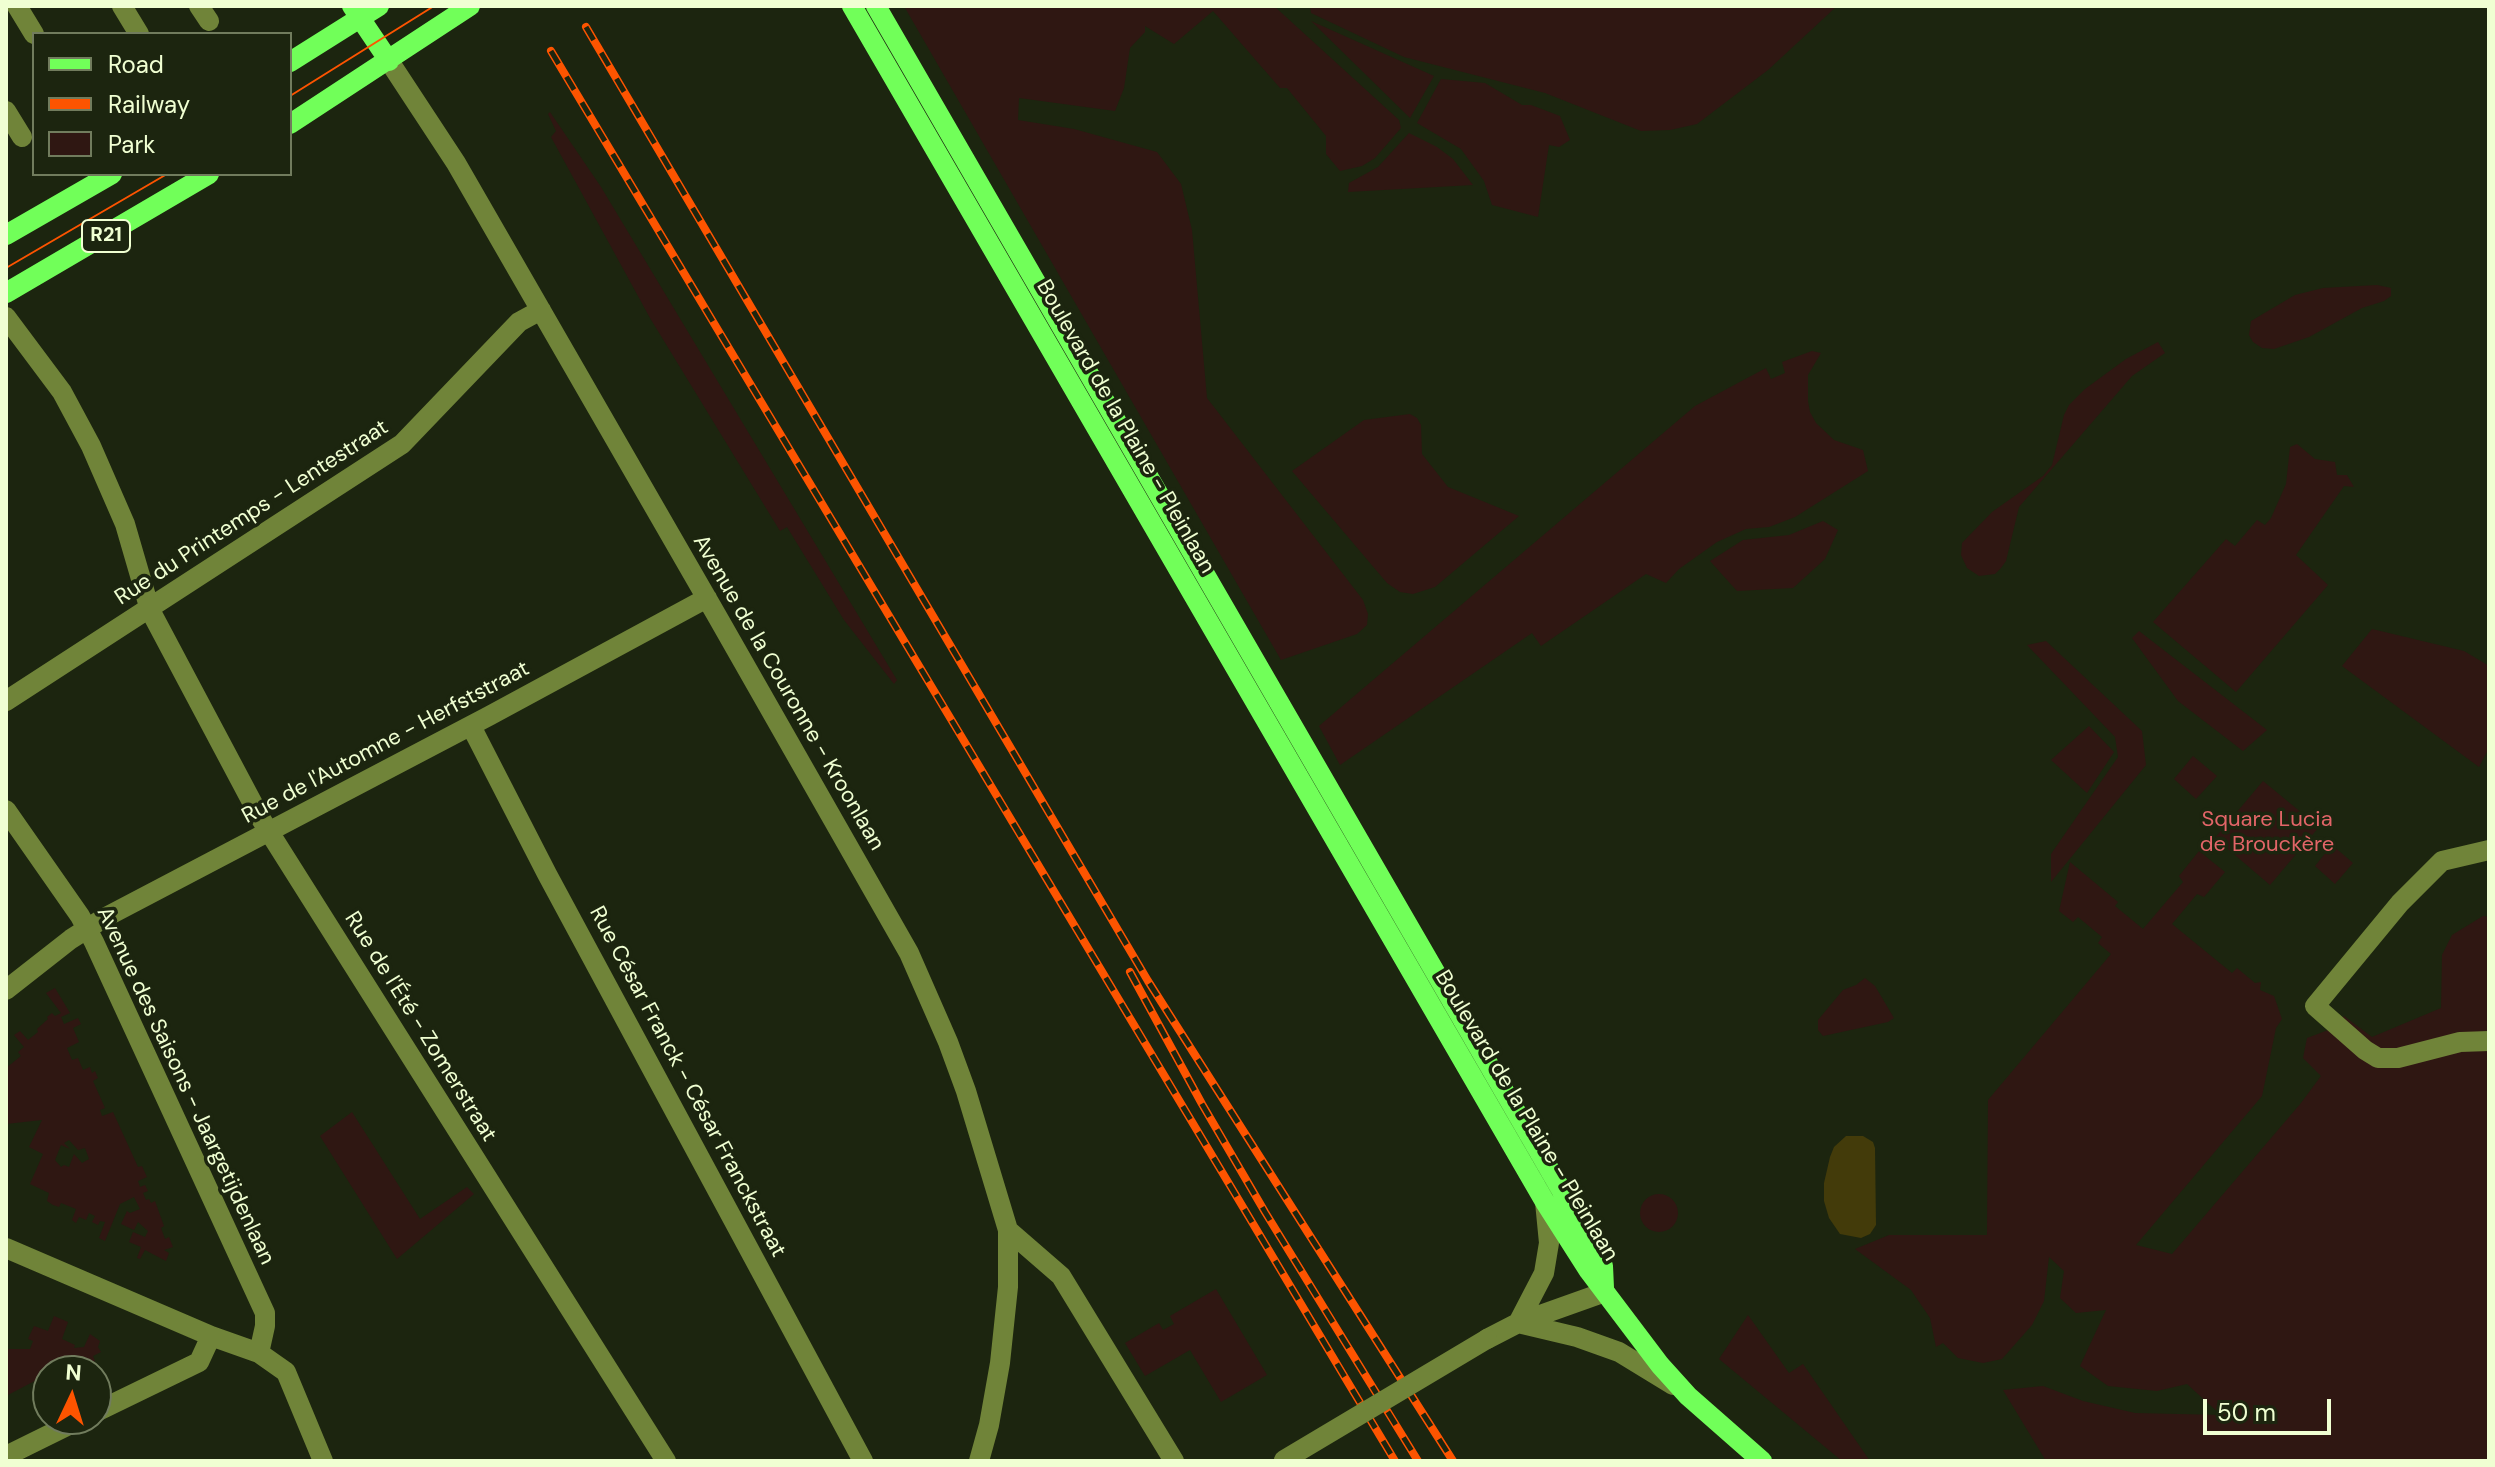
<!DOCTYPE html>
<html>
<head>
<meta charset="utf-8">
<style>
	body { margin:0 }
	#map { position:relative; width:2495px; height:1467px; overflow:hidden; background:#1c250f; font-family:"DM Sans",sans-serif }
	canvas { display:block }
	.frame { position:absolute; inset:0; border:8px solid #f0ffd2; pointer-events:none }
	.legend { position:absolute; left:32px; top:32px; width:260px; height:144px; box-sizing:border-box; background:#1c250f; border:2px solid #717c5d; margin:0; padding:10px 14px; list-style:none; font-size:24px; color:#f0ffd2 }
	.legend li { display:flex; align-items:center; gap:16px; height:40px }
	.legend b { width:40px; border:2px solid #717c5d }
	.north { position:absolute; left:32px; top:1355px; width:80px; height:80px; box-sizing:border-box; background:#1c250f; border:2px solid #717c5d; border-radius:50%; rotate:4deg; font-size:22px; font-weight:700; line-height:32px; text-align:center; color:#f0ffd2 }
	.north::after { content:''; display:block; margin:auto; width:28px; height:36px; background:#fd5400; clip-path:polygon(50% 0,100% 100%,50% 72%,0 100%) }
	.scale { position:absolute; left:2203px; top:1399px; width:128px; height:36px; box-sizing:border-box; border:4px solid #f0ffd2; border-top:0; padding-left:10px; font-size:24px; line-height:28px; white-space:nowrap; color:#f0ffd2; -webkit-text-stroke:6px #1c250f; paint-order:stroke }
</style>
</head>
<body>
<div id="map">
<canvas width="2495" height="1467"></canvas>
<div class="frame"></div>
<ul class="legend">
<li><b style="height:10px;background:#71ff59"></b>Road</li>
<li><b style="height:10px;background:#fd5400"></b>Railway</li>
<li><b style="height:22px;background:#2f1712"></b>Park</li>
</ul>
<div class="north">N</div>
<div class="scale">50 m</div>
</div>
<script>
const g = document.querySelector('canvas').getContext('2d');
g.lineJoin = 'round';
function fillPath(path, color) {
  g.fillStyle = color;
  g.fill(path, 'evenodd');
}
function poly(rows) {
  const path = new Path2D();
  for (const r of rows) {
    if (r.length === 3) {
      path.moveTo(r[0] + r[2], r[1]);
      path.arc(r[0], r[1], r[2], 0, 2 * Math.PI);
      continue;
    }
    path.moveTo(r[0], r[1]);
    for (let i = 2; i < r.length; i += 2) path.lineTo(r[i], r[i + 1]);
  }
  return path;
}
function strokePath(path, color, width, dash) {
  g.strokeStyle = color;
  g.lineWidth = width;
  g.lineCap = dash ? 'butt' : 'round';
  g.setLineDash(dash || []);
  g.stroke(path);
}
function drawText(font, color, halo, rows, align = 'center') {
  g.font = font + ' "DM Sans",sans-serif';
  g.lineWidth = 7;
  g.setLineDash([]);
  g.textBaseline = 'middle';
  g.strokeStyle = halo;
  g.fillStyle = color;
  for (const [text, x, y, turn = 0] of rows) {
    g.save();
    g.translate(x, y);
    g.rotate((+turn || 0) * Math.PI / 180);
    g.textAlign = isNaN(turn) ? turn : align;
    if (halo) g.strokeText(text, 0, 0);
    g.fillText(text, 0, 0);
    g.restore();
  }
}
fillPath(poly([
	[904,6,1274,6,1399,120,1401,128,1375,158,1362,166,1340,171,1326,154,1326,136,1287,88,1280,88,1213,11,1174,44,1145,26,1145,32,1130,48,1124,88,1115,111,1019,98,1018,120,1074,129,1157,152,1181,184,1192,230,1207,398,1363,600,1368,614,1367,625,1357,634,1281,660],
	[1310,6,1837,6,1768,70,1697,124,1670,130,1641,131,1545,93,1404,57,1311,13],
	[1311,21,1434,76,1410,118],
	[1441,79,1485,83,1522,105,1531,105,1560,116,1570,140,1559,147,1549,145,1538,217,1492,205,1484,181,1461,149,1417,123],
	[550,112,601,187,897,680,894,684,844,620,787,527,780,531,650,318,551,137,556,131,548,114],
	[1409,133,1437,147,1453,159,1473,185,1348,192,1349,183,1378,167],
	[2377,285,2391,288,2391,296,2384,301,2362,308,2309,337,2274,349,2262,348,2253,342,2249,335,2251,321,2295,295,2323,288],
	[2158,342,2165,353,2132,376,2019,507,2006,561,2001,568,1995,574,1979,576,1967,568,1961,555,1962,543,1992,512,2043,476,2052,465,2064,415,2069,405,2085,389,2126,359],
	[1812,351,1821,353,1808,375,1808,401,1810,412,1816,423,1834,440,1863,450,1868,471,1795,517,1769,527,1746,529,1717,542,1679,569,1666,583,1646,574,1541,646,1532,633,1340,765,1319,726,1695,406,1766,368,1771,379,1785,373,1782,362],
	[1410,414,1417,418,1421,425,1422,454,1448,487,1519,516,1435,587,1413,594,1400,592,1387,583,1292,471,1364,420],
	[2297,444,2315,459,2335,462,2337,475,2347,475,2354,487,2344,486,2296,555,2328,585,2236,692,2153,622,2226,539,2235,546,2257,520,2265,525,2271,518,2286,484,2290,447],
	[1823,521,1838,530,1825,559,1793,588,1737,591,1710,561,1743,540,1789,535],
	[2372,629,2464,651,2489,666,2489,748,2479,767,2342,666],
	[2139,631,2267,730,2243,751,2178,701,2132,638],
	[2046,641,2142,731,2146,765,2051,882,2051,854,2118,757,2115,737,2027,645],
	[2089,726,2114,752,2087,793,2051,760],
	[2193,756,2217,776,2196,799,2174,779],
	[2263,781,2319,827,2270,885,2215,838],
	[2332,845,2353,863,2335,884,2315,866],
	[2199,851,2225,872,2204,897,2197,894,2172,924,2232,973,2237,968,2255,983,2261,982,2260,990,2274,996,2282,1019,2276,1028,2262,1096,2136,1245,2172,1254,2301,1103,2321,1076,2303,1058,2307,1038,2331,1029,2344,1016,2372,1037,2441,1008,2442,955,2452,935,2483,916,2489,917,2489,1461,2046,1461,2003,1390,2043,1386,2083,1401,2135,1413,2221,1415,2187,1384,2157,1391,2108,1386,2080,1366,2106,1310,2076,1313,2060,1298,2064,1271,2049,1257,2044,1301,2032,1325,2002,1359,1983,1363,1958,1358,1943,1343,1936,1347,1930,1318,1911,1290,1855,1249,1889,1235,1987,1235,1988,1100,2111,954,2098,943,2102,937,2078,917,2073,922,2059,911,2070,862,2118,902,2115,906,2143,929,2183,882,2179,876],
	[1865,978,1875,986,1894,1018,1888,1022,1823,1036,1818,1030,1818,1020,1843,990,1856,985],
	[55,988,70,1013,61,1017,64,1024,78,1018,81,1024,73,1028,79,1042,67,1048,72,1060,78,1058,83,1070,90,1067,92,1073,95,1071,98,1078,93,1081,105,1108,100,1110,102,1116,113,1112,138,1167,142,1166,147,1177,138,1181,140,1187,145,1185,148,1191,143,1193,146,1200,149,1199,151,1203,155,1201,164,1226,161,1228,165,1239,169,1237,173,1247,164,1250,169,1253,166,1261,145,1250,140,1259,137,1258,141,1247,129,1242,133,1232,145,1237,148,1231,138,1222,134,1230,121,1224,127,1211,130,1213,140,1209,134,1197,120,1204,105,1241,99,1238,105,1222,100,1221,98,1225,92,1222,95,1216,89,1213,86,1220,79,1217,76,1223,72,1220,76,1209,61,1203,59,1207,53,1205,47,1201,49,1193,30,1184,43,1154,29,1147,42,1120,6,1124,6,1068,21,1056,18,1052,24,1047,14,1035,20,1031,28,1040,38,1032,37,1029,48,1019,47,1017,52,1013,55,1016,61,1013,46,993],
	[69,1140,78,1150,85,1148,89,1159,82,1163,74,1154,69,1167,64,1165,61,1167,55,1160,61,1145,70,1149,64,1143],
	[352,1112,420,1219,467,1187,474,1194,397,1259,320,1136],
	[1659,1213,19],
	[1216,1289,1267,1375,1221,1402,1190,1350,1145,1376,1125,1343,1159,1323,1163,1330,1174,1324,1170,1316],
	[1748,1315,1789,1373,1803,1364,1870,1461,1842,1461,1719,1359],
	[54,1316,68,1322,62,1339,75,1345,74,1348,84,1347,90,1334,100,1341,98,1347,101,1352,93,1356,95,1361,90,1364,91,1366,81,1371,76,1371,71,1363,54,1371,48,1371,48,1374,6,1396,6,1349,30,1349,33,1341,28,1339,34,1326,48,1331]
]), '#2f1712');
fillPath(poly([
	[1846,1136,1863,1136,1873,1142,1875,1148,1876,1225,1870,1234,1861,1238,1840,1234,1829,1218,1824,1201,1824,1183,1830,1157,1834,1147]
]), '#433b0a');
strokePath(poly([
	[17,6,34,34],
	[122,6,139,34],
	[199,6,209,21],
	[389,61,456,163,717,616,909,953,948,1042,966,1091,1008,1230,1008,1287,1000,1363,989,1425,979,1461],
	[6,111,22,137],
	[6,317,62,392,91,446,125,524,150,610,261,819,666,1461],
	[6,701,402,444,519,322,541,310],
	[471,726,547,874,863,1461],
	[6,810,80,916,94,942,265,1313,265,1326,259,1353],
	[2489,850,2442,861,2400,903,2315,1006,2365,1050,2378,1058,2398,1058,2460,1042,2489,1041],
	[6,990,71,939,104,918,489,716,707,598],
	[1008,1230,1061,1276,1174,1461],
	[6,1248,211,1336,259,1353,286,1372,323,1461],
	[1518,1323,1577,1337,1619,1352,1673,1385],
	[1518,1323,1544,1273,1549,1243,1545,1202],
	[1487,1339,1518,1323,1605,1292],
	[96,1412,199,1362,211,1336],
	[6,1456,81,1419]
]), '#708439', 20);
strokePath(poly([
	[352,6,389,61],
	[852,6,1545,1202,1589,1271,1660,1365,1688,1396,1762,1461],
	[876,6,1563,1193,1603,1266,1604,1288],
	[290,62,379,6],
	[290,124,470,6],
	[6,235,112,174],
	[6,293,209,174]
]), '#71ff59', 20);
strokePath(poly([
	[290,96,434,6],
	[6,268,167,174]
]), '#fd5400', 2);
const rail = poly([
	[586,27,1148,981,1453,1461],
	[551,51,1395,1461],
	[1130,972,1202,1104,1265,1212,1418,1461]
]);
strokePath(rail, '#fd5400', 8);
strokePath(rail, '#1c250f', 5, [15]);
strokePath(poly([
	[1284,1460,1487,1339]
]), '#708439', 20);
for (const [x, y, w] of [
	[106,236,48]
]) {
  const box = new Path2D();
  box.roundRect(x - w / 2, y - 16, w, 32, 6);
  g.fillStyle = '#1c250f';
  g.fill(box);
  strokePath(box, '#f0ffd2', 2);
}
drawText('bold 20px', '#f0ffd2', null, [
	["R21",106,236]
]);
drawText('22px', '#f0ffd2', '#1c250f', [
	["Boulevard de la Plaine - Pleinlaan",1125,427,60],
	["Rue du Printemps - Lentestraat",252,513,-33],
	["Avenue de la Couronne - Kroonlaan",788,693,60],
	["Rue de l'Automne - Herfststraat",386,743,-28],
	["Rue de l'Été - Zomerstraat",420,1027,58],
	["Rue César Franck - César Franckstraat",687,1082,62],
	["Avenue des Saisons - Jaargetijdenlaan",185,1086,65],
	["Boulevard de la Plaine - Pleinlaan",1526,1116,59]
]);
drawText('22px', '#e26568', '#1c250f', [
	["Square Lucia",2267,820],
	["de Brouckère",2267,845]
]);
</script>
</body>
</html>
